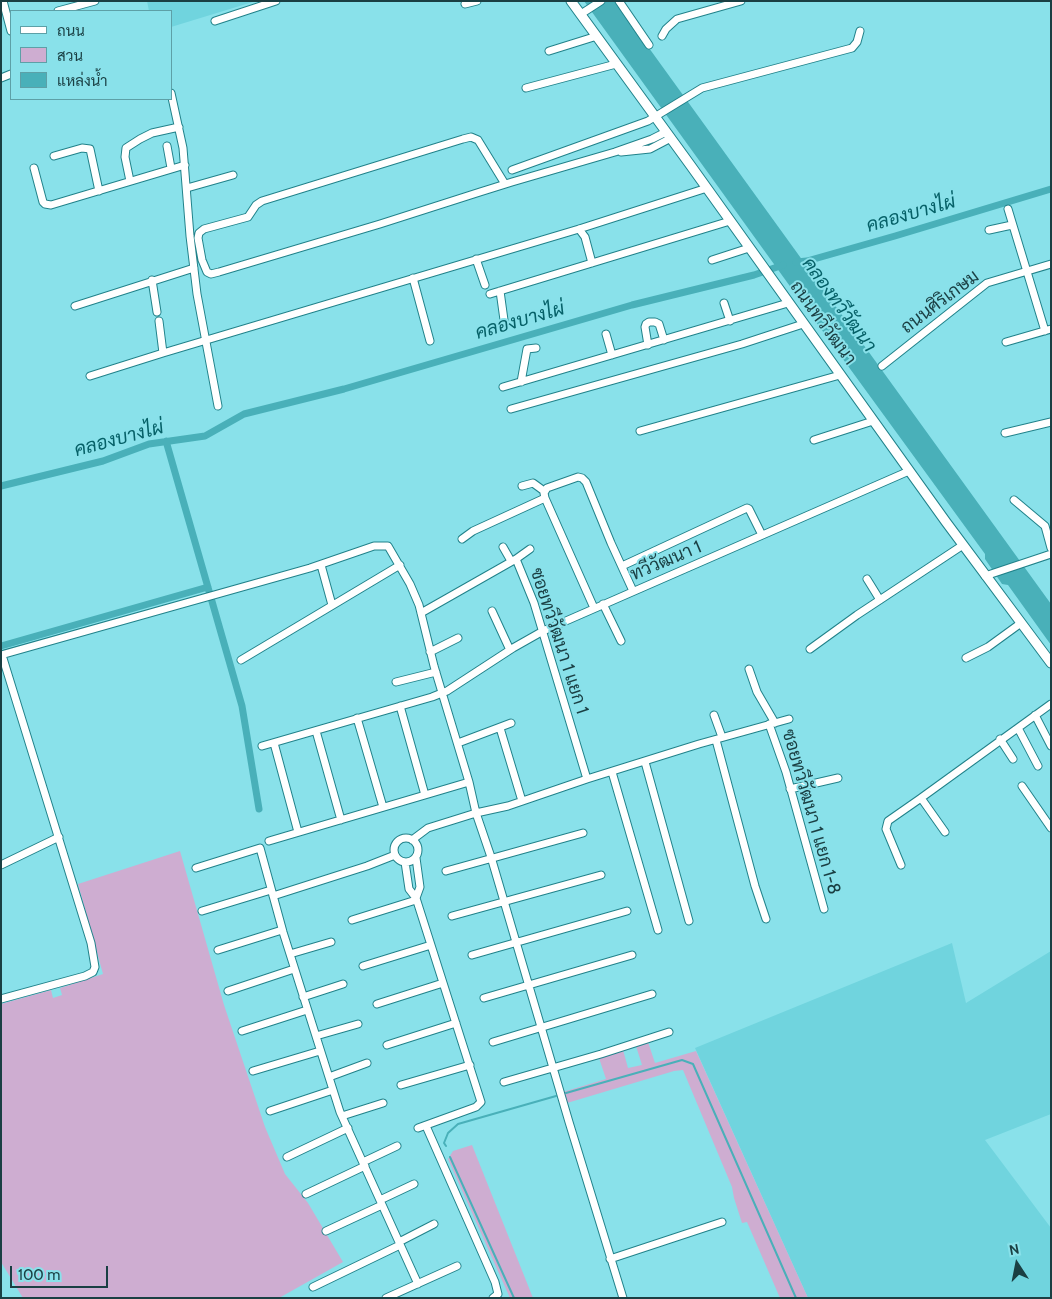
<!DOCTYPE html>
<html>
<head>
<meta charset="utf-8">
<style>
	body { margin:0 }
	#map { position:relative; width:1052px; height:1299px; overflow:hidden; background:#89e1ea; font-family:Cabin,Sarabun,sans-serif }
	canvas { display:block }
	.frame { position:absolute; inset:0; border:2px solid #1a3f43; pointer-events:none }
	.legend { position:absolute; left:10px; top:10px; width:162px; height:90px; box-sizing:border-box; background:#89e1ea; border:1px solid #5da0a7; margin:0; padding:6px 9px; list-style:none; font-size:15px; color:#1a3f43 }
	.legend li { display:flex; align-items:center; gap:10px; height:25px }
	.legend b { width:25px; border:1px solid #5da0a7 }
	.north { position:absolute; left:992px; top:1239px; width:50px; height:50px; -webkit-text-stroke:4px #89e1ea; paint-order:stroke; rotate:349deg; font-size:14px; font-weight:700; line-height:20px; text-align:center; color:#1a3f43 }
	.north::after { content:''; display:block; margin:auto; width:18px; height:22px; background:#1a3f43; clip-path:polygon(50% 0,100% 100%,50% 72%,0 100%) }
	.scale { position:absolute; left:10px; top:1266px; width:98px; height:22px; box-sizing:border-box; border:2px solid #1a3f43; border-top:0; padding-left:6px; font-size:15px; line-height:18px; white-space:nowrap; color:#1a3f43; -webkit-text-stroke:4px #89e1ea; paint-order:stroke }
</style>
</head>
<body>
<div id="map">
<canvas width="1052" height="1299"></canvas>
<div class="frame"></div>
<ul class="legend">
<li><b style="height:6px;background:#fff"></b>ถนน</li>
<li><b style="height:14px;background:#ceadd1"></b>สวน</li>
<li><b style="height:14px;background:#49b0b9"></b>แหล่งน้ำ</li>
</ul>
<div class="north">N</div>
<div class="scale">100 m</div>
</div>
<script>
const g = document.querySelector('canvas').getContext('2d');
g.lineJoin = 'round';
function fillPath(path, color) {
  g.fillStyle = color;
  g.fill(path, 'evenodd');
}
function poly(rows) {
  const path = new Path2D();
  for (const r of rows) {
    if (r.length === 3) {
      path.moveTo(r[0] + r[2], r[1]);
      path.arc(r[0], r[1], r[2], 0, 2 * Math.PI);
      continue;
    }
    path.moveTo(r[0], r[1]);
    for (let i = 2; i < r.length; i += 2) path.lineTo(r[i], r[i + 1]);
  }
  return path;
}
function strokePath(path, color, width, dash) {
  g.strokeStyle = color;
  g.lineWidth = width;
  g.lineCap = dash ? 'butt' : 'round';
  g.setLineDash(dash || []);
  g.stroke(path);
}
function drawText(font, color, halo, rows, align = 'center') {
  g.font = font + ' Cabin,Sarabun,sans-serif';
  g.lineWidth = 4;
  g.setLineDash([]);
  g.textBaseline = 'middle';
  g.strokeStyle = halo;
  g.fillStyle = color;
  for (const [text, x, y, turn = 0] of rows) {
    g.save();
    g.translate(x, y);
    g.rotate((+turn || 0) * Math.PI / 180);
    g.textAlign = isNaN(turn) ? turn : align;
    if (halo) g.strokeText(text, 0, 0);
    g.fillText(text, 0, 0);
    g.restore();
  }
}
fillPath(poly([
	[147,1,256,1,171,27,171,11,149,11],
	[952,943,966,1003,1051,951,1051,1114,985,1140,1051,1228,1051,1298,808,1298,695,1048]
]), '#70d4de');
fillPath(poly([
	[180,851,224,1005,265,1127,285,1174,308,1203,343,1262,279,1298,23,1298,1,1262,1,1004,51,990,53,998,62,995,60,988,103,974,78,884],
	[648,1042,655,1063,696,1051,808,1298,780,1298,747,1222,742,1223,734,1198,732,1187,683,1070,674,1071,567,1103,563,1092,606,1079,599,1058,623,1050,628,1068,642,1065,636,1046],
	[472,1145,533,1298,510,1298,448,1159,453,1151]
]), '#ceadd1');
fillPath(poly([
	[584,1,615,1,1051,604,1051,645,1008,585,1002,584,985,559,985,554,797,296]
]), '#49b0b9');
strokePath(poly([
	[566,1093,682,1060,693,1064,796,1298],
	[446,1146,444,1143,448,1133,458,1124,556,1096],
	[450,1157,514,1298]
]), '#49b0b9', 2);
strokePath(poly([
	[796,262,807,261,895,236,1051,189],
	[166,441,242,706,259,809],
	[1,486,103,461,149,444,205,436,244,414,344,389,632,305,754,275,783,265],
	[1,646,208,587]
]), '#49b0b9', 7);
const minor = poly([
	[3,1,11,31],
	[619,1,649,45],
	[465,4,477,1],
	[58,11,95,1],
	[581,14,601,1],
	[215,21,276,1],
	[662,36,666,29,677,19,741,1],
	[549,51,597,36],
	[1,78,11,74],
	[526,88,616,64],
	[171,93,183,148,190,236,197,294,218,406],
	[167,146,171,168],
	[621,152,650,149,671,138],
	[54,156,82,148,90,149,99,191],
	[34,168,43,202,45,204,51,205,185,165],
	[512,170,648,121,702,88,852,48,857,42,860,31],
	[130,181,125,157,126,148,140,139,152,133,179,127],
	[505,184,478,140,471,137,463,139,262,201,256,205,248,217,204,229,199,233,198,238,202,260,207,272,211,274,219,272,380,224,480,192,512,182,615,152,652,139,666,132],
	[187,188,233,175],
	[1008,209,1045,331],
	[579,229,585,237,592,263],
	[989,230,1012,225],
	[476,259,485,285],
	[712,260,749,248],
	[413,278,430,341],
	[152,280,157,312],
	[500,291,504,320],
	[490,294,730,221],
	[724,303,730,321],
	[75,306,194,268],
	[159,321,163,353,579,229,707,188],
	[606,334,612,355],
	[1006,342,1051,329],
	[648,345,645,327,646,324,649,322,655,322,659,324,664,340],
	[882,366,987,283,1051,264],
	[90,376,163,353],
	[521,382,527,349,536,348],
	[503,387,788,303],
	[511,409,742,344,803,324],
	[640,431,840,375],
	[1005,433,1051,422],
	[814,440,873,421],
	[522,486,533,483,544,491],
	[545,498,594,608],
	[1014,500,1045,526,1051,548],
	[462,539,473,531,545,498,544,493,547,488,578,477,582,478,586,482,611,543,633,591],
	[503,547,511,561],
	[516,559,530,549],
	[321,565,332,605],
	[622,566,747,508,749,509,762,535],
	[985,576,1051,554],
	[867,579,880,600],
	[603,604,621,641],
	[492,611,510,650],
	[421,613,516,559,534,603,587,779,699,744,789,719],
	[810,649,857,615,963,545],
	[430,652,458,638],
	[1,655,310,568,374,546,388,546,410,584,419,605,434,666,469,782,476,813,491,857,569,1122,623,1298],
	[966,658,988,647,1021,623],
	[241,660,400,565],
	[749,669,757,692,775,723],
	[396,682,436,672],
	[714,715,722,737],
	[1035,715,1051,746],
	[357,718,383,807],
	[769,724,786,772,824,909],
	[500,728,522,801],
	[1018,728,1038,766],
	[316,731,341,820],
	[1000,739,1013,759],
	[716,740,755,886,766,919],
	[274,743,298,832],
	[458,743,511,723],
	[262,746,432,697,447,691,513,648,543,631,909,471],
	[645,762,689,921],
	[612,772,658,930],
	[1022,786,1051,828],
	[790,789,838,778],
	[425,795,469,782],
	[921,798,1051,704],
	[406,850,12],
	[412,840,428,828,476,813,508,806,587,779],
	[269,841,425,795,400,706],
	[405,862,409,889,416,898,420,887,416,858],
	[1,865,59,837],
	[901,865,886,829,888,821,921,798,945,832],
	[196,868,260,848,283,932,340,1112,418,1284],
	[446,871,583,833],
	[273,896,367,866,395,855],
	[416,898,481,1102,476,1107,418,1128],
	[202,911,271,890],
	[452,916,601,875],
	[352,920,416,900],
	[218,950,282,930],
	[290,954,331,942],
	[472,955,627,911],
	[363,966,431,945],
	[228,991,294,969],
	[303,997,343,984],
	[484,998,632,955],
	[1,999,85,976,93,972,95,967,91,943,2,655],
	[377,1004,443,983],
	[242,1031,307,1010],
	[316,1036,358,1024],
	[493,1042,652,994],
	[387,1045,456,1023],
	[253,1071,320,1051],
	[329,1077,367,1063],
	[504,1082,601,1054,669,1032],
	[401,1085,470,1065],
	[270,1111,333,1090],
	[342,1116,383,1103],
	[426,1126,495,1282,498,1294,493,1298],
	[287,1157,348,1128],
	[363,1162,397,1146],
	[306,1194,365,1166],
	[380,1200,414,1184],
	[326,1231,382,1205],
	[399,1242,434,1224],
	[610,1259,722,1222],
	[313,1287,400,1245],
	[386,1298,457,1266]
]);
const major = poly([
	[571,1,691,166,946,522,1051,663]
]);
strokePath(minor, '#21828a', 9);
strokePath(major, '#21828a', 11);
strokePath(minor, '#fff', 7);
strokePath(major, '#fff', 9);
drawText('18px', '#1a3f43', '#89e1ea', [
	["ถนนศิริเกษม",940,302,-37],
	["ถนนทวีวัฒนา",823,323,54],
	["ทวีวัฒนา 1",666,561,-23],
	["ซอยทวีวัฒนา 1 แยก 1",559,641,72],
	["ซอยทวีวัฒนา 1 แยก 1-8",811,812,74]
]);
drawText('italic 19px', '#066168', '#89e1ea', [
	["คลองบางไผ่",911,214,-16],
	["คลองทวีวัฒนา",839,305,54],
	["คลองบางไผ่",520,321,-16],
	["คลองบางไผ่",119,439,-15]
]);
</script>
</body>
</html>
